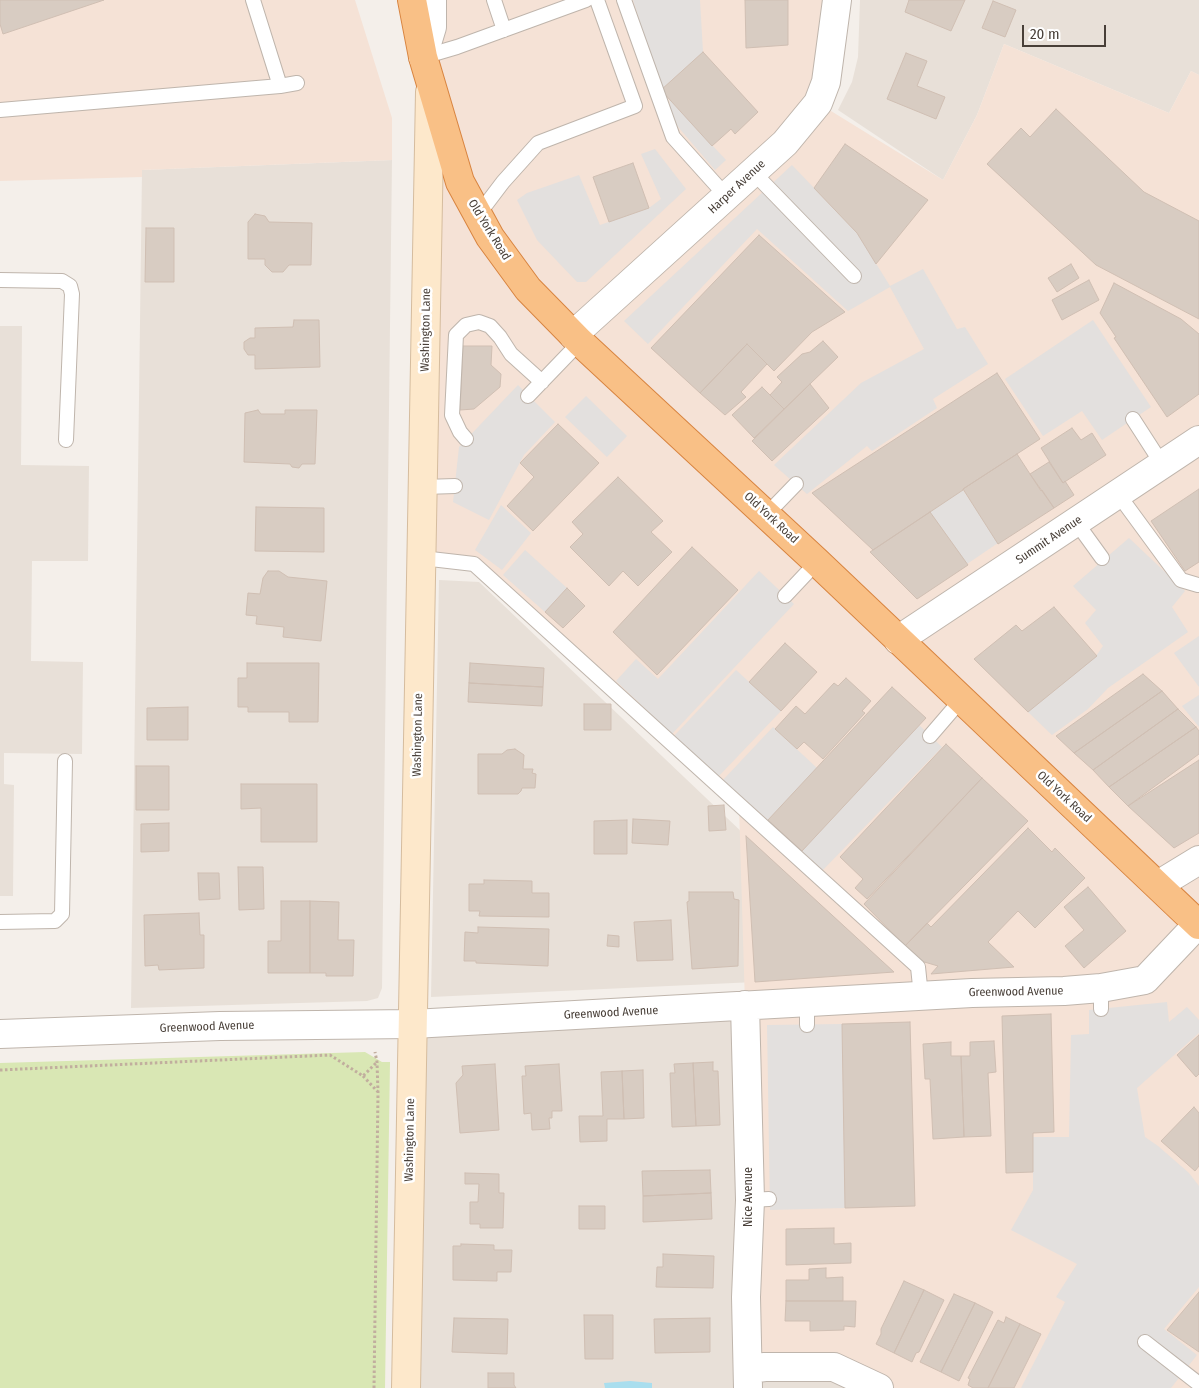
<!DOCTYPE html>
<html>
<head>
<meta charset="utf-8">
<style>
	body { margin:0 }
	#map { position:relative; width:1199px; height:1388px; overflow:hidden; background:#f4efea; font-family:"Fira Sans Condensed",sans-serif }
	canvas { display:block }
	.scale { position:absolute; left:1022px; top:25px; width:84px; height:22px; box-sizing:border-box; border:2px solid #483f38; border-top:0; padding-left:6px; font-size:15px; line-height:18px; white-space:nowrap; color:#483f38; -webkit-text-stroke:4px #fff; paint-order:stroke }
</style>
</head>
<body>
<div id="map">
<canvas width="1199" height="1388"></canvas>
<div class="scale">20 m</div>
</div>
<script>
const g = document.querySelector('canvas').getContext('2d');
g.lineJoin = 'round';
function fillPath(path, color) {
  g.fillStyle = color;
  g.fill(path, 'evenodd');
}
function poly(rows) {
  const path = new Path2D();
  for (const r of rows) {
    path.moveTo(r[0], r[1]);
    for (let i = 2; i < r.length; i += 2) path.lineTo(r[i], r[i + 1]);
  }
  return path;
}
function strokePath(path, color, width, dash) {
  g.strokeStyle = color;
  g.lineWidth = width;
  g.lineCap = dash ? 'butt' : 'round';
  g.setLineDash(dash || []);
  g.stroke(path);
}
function drawText(font, color, halo, rows, align = 'center') {
  g.font = font + ' "Fira Sans Condensed",sans-serif';
  g.lineWidth = 5;
  g.setLineDash([]);
  g.textBaseline = 'middle';
  g.strokeStyle = halo;
  g.fillStyle = color;
  for (const [text, x, y, turn = 0] of rows) {
    g.save();
    g.translate(x, y);
    g.rotate((+turn || 0) * Math.PI / 180);
    g.textAlign = isNaN(turn) ? turn : align;
    if (halo) g.strokeText(text, 0, 0);
    g.fillText(text, 0, 0);
    g.restore();
  }
}
fillPath(poly([
	[860,0,1199,0,1199,75,1191,71,1169,113,1004,44,977,115,943,180,838,110,852,82,858,57],
	[392,160,382,988,378,998,367,1001,131,1008,142,170],
	[0,326,22,326,21,465,89,466,88,561,32,561,31,661,83,662,82,754,4,753,4,784,14,785,13,896,0,896],
	[439,580,479,582,746,836,755,982,431,997],
	[745,1005,834,1367,879,1388,409,1388,413,1024]
]), '#e8e0d8');
fillPath(poly([
	[0,0,355,0,392,118,392,160,142,170,142,177,0,181],
	[428,0,835,0,818,103,943,180,977,115,1004,44,1169,113,1191,71,1199,75,1199,1388,879,1388,834,1367,748,1369,745,1005,739,806,474,564,422,558]
]), '#f5e2d6');
fillPath(poly([
	[365,1052,382,1062,390,1062,385,1388,0,1388,0,1063]
]), '#d9e7b4');
fillPath(poly([
	[633,0,700,0,703,52,661,90],
	[669,99,726,160,715,170,673,121],
	[655,149,686,189,586,282,577,282,537,240,517,200,527,193,579,175,600,225,649,208,661,199,641,154],
	[792,165,857,233,890,286,923,269,957,329,965,327,988,364,933,399,937,408,872,451,867,446,807,494,774,465,861,383,924,349,890,287,848,311,757,229,648,344,624,321],
	[1093,320,1151,407,1102,440,1082,411,1043,436,1005,379],
	[518,385,555,422,524,455,489,520,453,502,459,447],
	[586,396,627,436,607,457,565,417],
	[963,490,998,543,967,564,930,512],
	[501,505,531,533,502,570,475,550],
	[1129,538,1185,591,1172,607,1188,632,1108,688,1088,709,1052,735,1028,712,1096,656,1103,646,1085,623,1096,610,1073,586],
	[525,550,567,588,545,612,503,575],
	[759,571,794,604,672,734,616,681,636,659,658,679],
	[1199,636,1199,687,1174,653],
	[736,670,781,711,718,777,674,736],
	[1199,695,1199,727,1182,706],
	[919,725,942,747,822,871,802,851],
	[773,727,817,768,768,820,723,780],
	[1167,1002,1169,1022,1187,1007,1199,1020,1199,1033,1137,1088,1145,1137,1158,1146,1189,1173,1199,1186,1199,1287,1164,1329,1197,1355,1171,1388,1021,1388,1065,1302,1056,1297,1077,1264,1011,1230,1033,1190,1033,1137,1069,1137,1071,1035,1089,1034,1089,1010],
	[842,1024,845,1208,770,1210,767,1025]
]), '#e3e0de');
fillPath(poly([
	[630,1381,652,1383,652,1388,605,1388,604,1383]
]), '#a9deee');
const building = poly([
	[0,0,104,0,3,34,0,24,0,0],
	[745,0,788,0,788,45,746,48,745,0],
	[909,0,965,0,951,31,905,12,909,0],
	[993,1,1016,10,1005,37,982,28,993,1],
	[703,52,758,112,735,134,731,129,712,146,661,90,703,52],
	[906,53,927,61,917,86,945,97,936,119,887,99,906,53],
	[1056,109,1144,192,1199,221,1199,319,1096,265,987,164,1021,128,1030,137,1056,109],
	[845,144,928,200,876,264,857,233,814,188,845,144],
	[633,163,649,208,609,222,593,177,633,163],
	[255,214,265,216,269,222,312,223,311,265,289,265,283,272,272,272,265,265,265,259,248,259,248,222,255,214],
	[146,228,174,228,174,282,145,282,146,228],
	[759,235,845,312,812,332,774,371,747,344,700,393,651,348,759,235],
	[1071,264,1079,278,1057,292,1048,278,1071,264],
	[1089,280,1099,300,1062,320,1052,300,1089,280],
	[1114,283,1181,319,1199,334,1199,394,1167,417,1114,338,1116,337,1100,313,1114,283],
	[294,320,319,320,320,367,255,369,255,355,248,355,244,349,244,342,250,338,255,338,255,328,293,327,294,320],
	[823,341,838,357,784,409,770,395,782,382,777,377,802,354,810,352,823,341],
	[747,344,767,364,741,392,746,397,725,415,700,393,747,344],
	[463,346,492,346,491,365,501,374,500,387,474,409,460,410,463,346],
	[997,373,1040,439,963,489,963,490,873,550,812,493,997,373],
	[810,384,829,408,772,461,752,441,810,384],
	[762,387,784,409,754,438,732,415,762,387],
	[258,410,261,414,285,414,285,410,317,410,315,464,302,464,299,468,292,467,290,464,244,462,245,413,258,410],
	[558,424,599,463,533,531,507,506,534,477,520,463,558,424],
	[1072,428,1081,440,1092,433,1106,455,1063,483,1041,448,1072,428],
	[1017,454,1041,491,1042,490,1054,508,998,544,963,489,1017,454],
	[1049,462,1063,483,1065,481,1074,495,1054,508,1030,474,1049,462],
	[618,477,663,521,651,532,672,552,638,586,623,571,609,586,570,547,583,534,572,522,618,477],
	[1199,489,1199,562,1185,571,1151,521,1199,489],
	[256,507,324,508,324,552,255,551,256,507],
	[930,512,968,565,917,599,870,552,930,512],
	[692,547,738,590,657,675,613,632,692,547],
	[268,571,279,571,288,577,327,581,321,641,283,637,284,627,256,624,257,616,246,615,248,593,260,594,263,578,268,571],
	[567,588,585,606,563,628,545,612,567,588],
	[1054,607,1097,656,1028,712,974,659,1016,625,1022,631,1054,607],
	[785,643,817,672,781,711,749,682,785,643],
	[247,663,319,663,318,722,289,722,289,712,248,712,248,707,238,707,238,678,247,678,247,663],
	[470,663,544,668,543,687,469,683,470,663],
	[1143,674,1162,691,1074,753,1056,736,1143,674],
	[846,678,871,701,862,711,865,713,823,759,804,742,797,749,775,729,796,706,805,714,834,683,838,686,846,678],
	[469,683,543,687,542,706,468,702,469,683],
	[892,687,926,718,802,851,768,820,892,687],
	[1162,691,1178,709,1093,770,1074,753,1162,691],
	[584,704,611,704,611,730,584,730,584,704],
	[188,707,188,740,147,740,147,708,188,707],
	[1178,709,1196,727,1109,787,1093,770,1178,709],
	[1196,727,1199,731,1199,754,1128,806,1109,787,1196,727],
	[946,744,982,778,867,899,855,888,863,879,840,857,946,744],
	[515,749,524,755,523,769,533,769,532,773,536,774,535,788,522,788,521,791,518,794,478,794,478,754,502,754,507,750,515,749],
	[1199,760,1199,833,1174,848,1128,806,1199,760],
	[136,766,169,766,169,810,136,810,136,766],
	[982,778,1028,821,905,946,864,904,982,778],
	[241,784,317,784,317,842,261,842,261,808,241,809,241,784],
	[724,805,726,830,709,831,708,806,724,805],
	[633,819,670,821,668,845,632,843,633,819],
	[627,820,627,854,594,854,594,821,627,820],
	[169,823,169,851,141,852,141,824,169,823],
	[1028,828,1052,852,1055,848,1085,878,1035,928,1018,911,988,942,1014,967,931,974,938,966,921,961,905,946,927,923,931,927,1028,828],
	[746,836,894,972,755,982,746,836],
	[238,867,263,867,264,909,239,910,238,867],
	[198,873,219,873,220,899,199,900,198,873],
	[484,880,532,881,532,893,549,893,549,917,479,916,480,911,469,911,469,884,484,884,484,880],
	[1088,887,1126,931,1084,968,1065,946,1084,930,1064,907,1088,887],
	[689,892,733,892,734,899,739,900,738,966,692,969,687,902,689,901,689,892],
	[281,901,310,901,310,973,268,973,268,941,281,941,281,901],
	[310,901,339,902,338,940,354,940,353,976,326,976,326,973,310,973,310,901],
	[199,913,200,935,204,935,204,968,159,970,158,965,145,966,144,915,199,913],
	[671,920,673,960,637,961,634,922,671,920],
	[478,927,549,929,548,966,476,963,476,961,464,961,465,932,478,933,478,927],
	[608,935,619,936,619,947,607,946,608,935],
	[1051,1014,1054,1132,1033,1133,1033,1172,1006,1173,1002,1016,1051,1014],
	[910,1022,915,1206,845,1208,842,1024,910,1022],
	[1199,1035,1199,1074,1196,1077,1177,1055,1199,1035],
	[994,1041,996,1072,988,1073,991,1136,964,1137,961,1056,970,1056,970,1042,994,1041],
	[951,1042,951,1056,961,1056,964,1137,933,1139,930,1079,925,1079,923,1044,951,1042],
	[713,1062,713,1071,718,1071,720,1125,696,1126,693,1063,713,1062],
	[693,1063,696,1126,672,1127,670,1073,675,1073,674,1064,693,1063],
	[495,1064,499,1130,460,1133,456,1083,463,1075,462,1066,495,1064],
	[559,1064,562,1111,552,1111,552,1118,549,1118,550,1129,532,1130,531,1113,524,1114,522,1076,526,1076,525,1066,559,1064],
	[643,1070,644,1118,624,1119,622,1071,643,1070],
	[622,1071,624,1119,607,1119,607,1141,580,1142,579,1116,603,1116,601,1072,622,1071],
	[1194,1107,1199,1113,1199,1166,1195,1171,1161,1141,1194,1107],
	[710,1170,711,1193,643,1196,642,1171,710,1170],
	[465,1173,499,1174,499,1193,504,1193,503,1228,480,1228,480,1224,470,1224,470,1202,478,1202,479,1184,465,1184,465,1173],
	[711,1193,712,1219,643,1222,643,1196,711,1193],
	[579,1206,605,1206,605,1229,579,1229,579,1206],
	[834,1228,834,1244,851,1243,851,1263,786,1265,786,1229,834,1228],
	[461,1244,494,1245,494,1250,512,1250,511,1272,497,1272,497,1281,453,1280,453,1246,461,1246,461,1244],
	[663,1254,714,1256,713,1288,656,1287,657,1267,663,1267,663,1254],
	[826,1268,826,1278,843,1277,843,1301,786,1301,786,1280,809,1280,809,1269,826,1268],
	[904,1281,924,1290,894,1353,876,1344,881,1334,881,1329,904,1281],
	[924,1290,944,1300,919,1352,916,1353,912,1362,894,1353,924,1290],
	[1199,1292,1199,1352,1167,1330,1199,1292],
	[954,1294,975,1303,941,1372,920,1362,954,1294],
	[786,1301,856,1301,855,1327,844,1326,844,1330,810,1331,810,1321,785,1321,786,1301],
	[975,1303,993,1312,959,1381,941,1372,975,1303],
	[584,1315,613,1315,613,1359,585,1359,584,1315],
	[1006,1317,1020,1324,988,1388,973,1388,968,1385,970,1379,968,1378,998,1320,1004,1323,1006,1317],
	[454,1318,508,1319,507,1354,452,1352,454,1318],
	[710,1318,710,1352,655,1353,654,1319,710,1318],
	[1020,1324,1041,1334,1014,1388,988,1388,1020,1324],
	[488,1373,514,1373,514,1385,516,1388,488,1388,488,1373]
]);
fillPath(building, '#d8ccc2');
strokePath(building, '#d0bfb3', 1);
const service = poly([
	[253,0,280,86],
	[494,0,504,30],
	[624,0,673,137,727,197],
	[423,57,457,47,586,0],
	[0,110,280,86,297,83],
	[753,172,854,276],
	[478,215,503,182,538,143,635,106,597,0],
	[0,280,62,281,70,286,72,294,66,440],
	[528,396,580,342],
	[1133,419,1162,464],
	[466,439,460,432,452,415,456,335,466,325,479,322,490,326,500,337,511,354,542,382],
	[424,487,455,486],
	[1118,494,1181,580,1198,585],
	[767,514,796,484],
	[1076,522,1102,558],
	[422,558,474,564,918,967,921,996],
	[785,596,817,562],
	[930,736,961,700],
	[0,922,55,921,62,914,65,761],
	[1101,988,1101,1009],
	[807,1002,807,1025],
	[750,1200,769,1199],
	[1145,1342,1199,1384]
]);
const minor = poly([
	[573,335,785,143,818,103,826,82,837,0],
	[1158,885,1199,860],
	[745,1005,750,1200,746,1297,748,1388],
	[0,1034,220,1026,413,1024,972,993,1064,991,1101,988,1145,980,1198,924],
	[748,1369,765,1367,834,1367,879,1388]
]);
const tertiary = poly([
	[423,57,432,27,432,0],
	[898,640,1199,440]
]);
const secondary = poly([
	[406,1388,430,92]
]);
const trunk = poly([
	[412,0,423,57,460,182,490,237,528,289,580,342,817,562,1199,925]
]);
strokePath(service, '#bfb5ac', 16);
strokePath(minor, '#bfb5ac', 30);
strokePath(tertiary, '#bfb5ac', 30);
strokePath(secondary, '#d5bc9e', 30);
strokePath(trunk, '#d88440', 30);
strokePath(poly([
	[0,1070,330,1055,363,1076,377,1062],
	[363,1076,378,1092],
	[374,1388,378,1093,377,1062,375,1052]
]), '#c1ae9e', 3, [2.5, 2.5]);
strokePath(service, '#fff', 14);
strokePath(minor, '#fff', 28);
strokePath(tertiary, '#fff', 28);
strokePath(secondary, '#fde8cb', 28);
strokePath(trunk, '#f9c086', 28);
drawText('12px', '#483f38', '#fff', [
	["Harper Avenue",737,187,-43],
	["Old York Road",489,230,58],
	["Washington Lane",426,330,-89],
	["Old York Road",771,518,43],
	["Summit Avenue",1049,540,-34],
	["Washington Lane",418,735,-89],
	["Old York Road",1064,797,43],
	["Greenwood Avenue",1016,992,-1],
	["Greenwood Avenue",611,1013,-3],
	["Greenwood Avenue",207,1027,-2],
	["Washington Lane",410,1140,-89],
	["Nice Avenue",749,1197,-90]
]);
</script>
</body>
</html>
